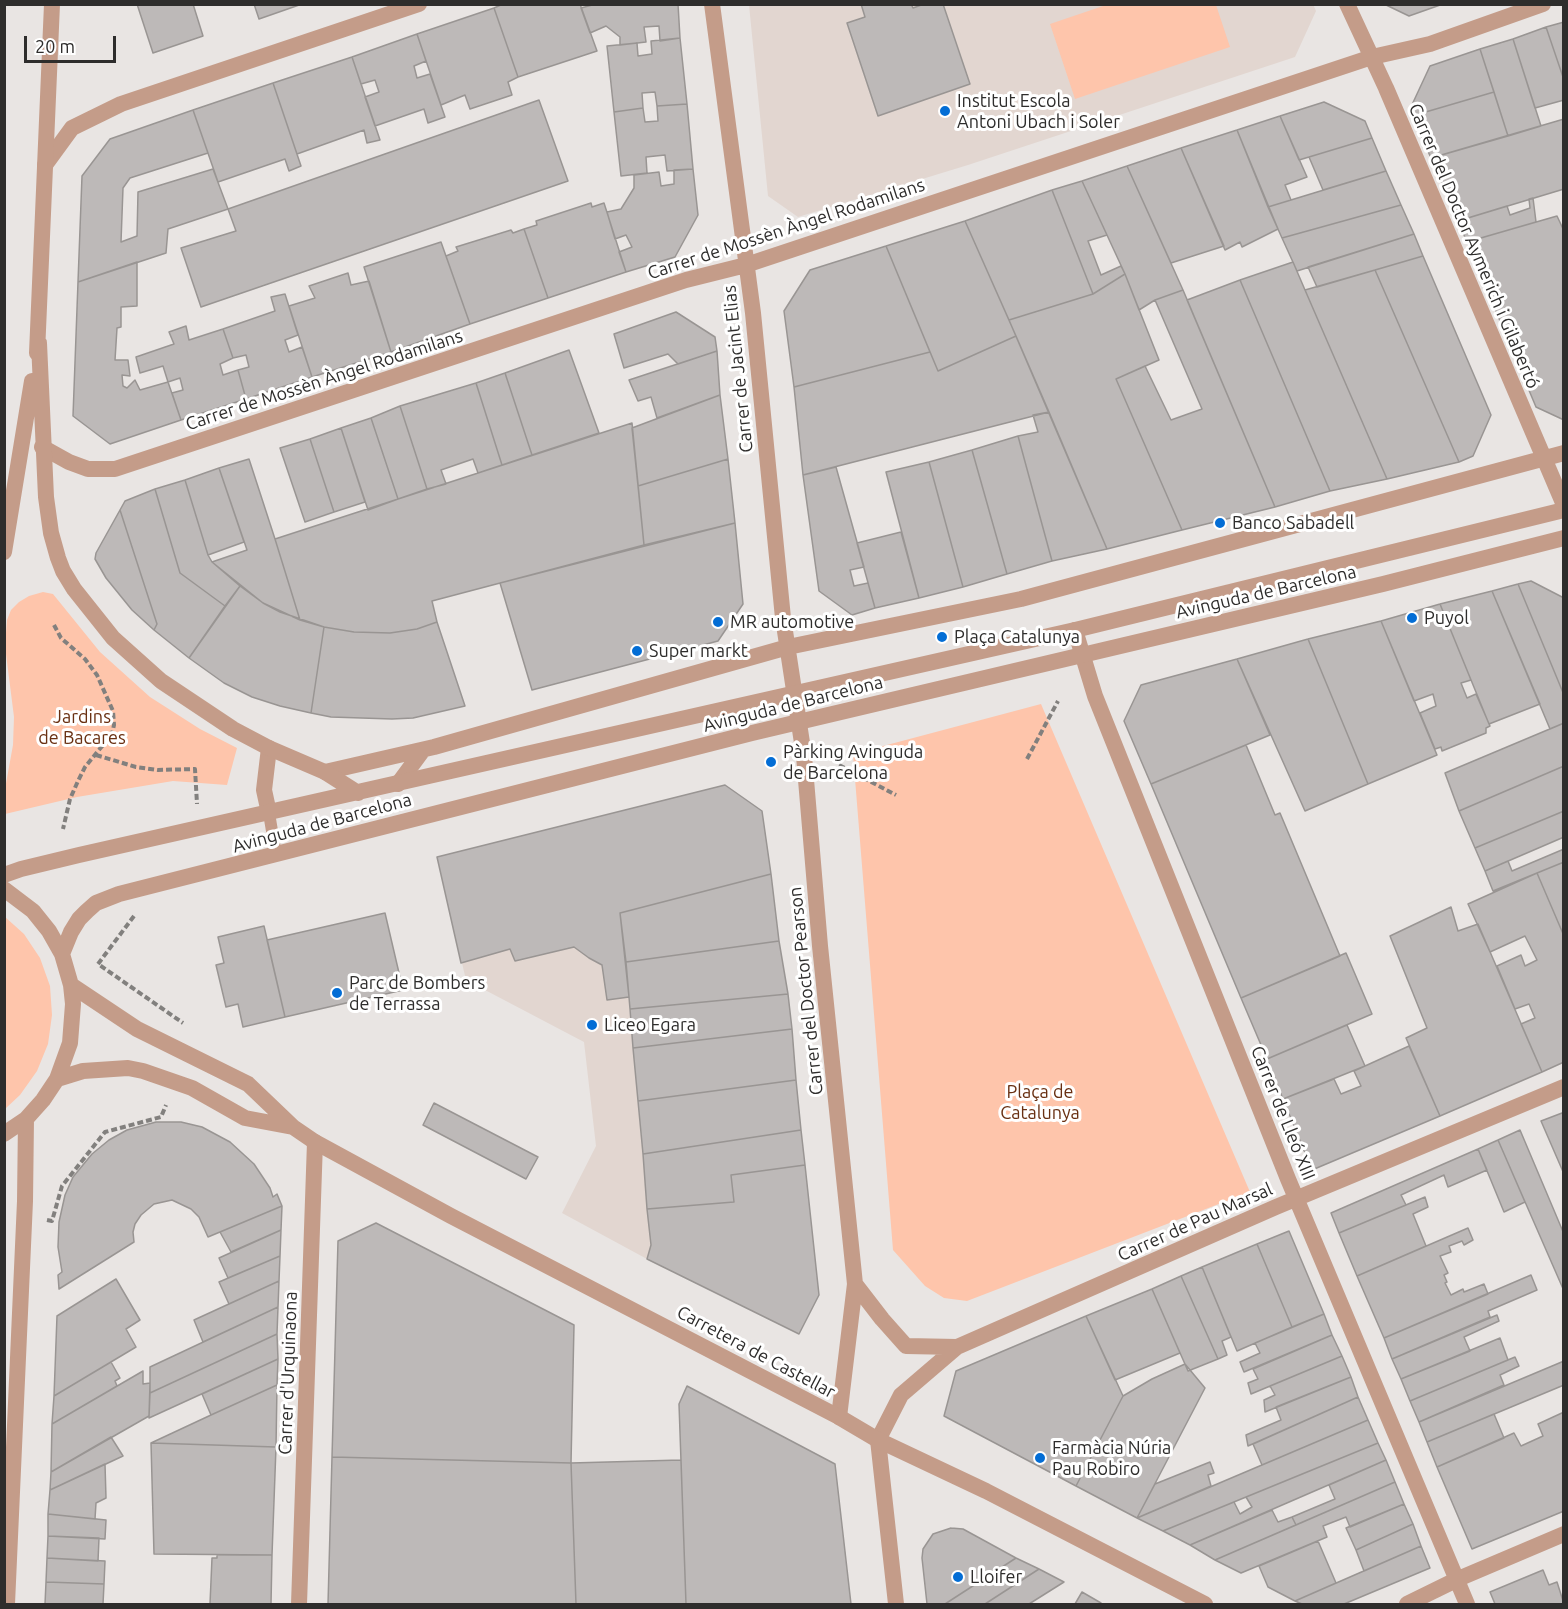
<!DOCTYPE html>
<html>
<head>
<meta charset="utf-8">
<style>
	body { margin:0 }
	#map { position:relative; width:1568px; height:1609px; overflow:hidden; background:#e9e5e3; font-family:Ubuntu,sans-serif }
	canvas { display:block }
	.frame { position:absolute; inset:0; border:6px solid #2e2d2c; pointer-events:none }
	.scale { position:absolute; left:24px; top:36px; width:92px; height:27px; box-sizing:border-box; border:3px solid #2e2d2c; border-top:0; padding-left:8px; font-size:18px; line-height:21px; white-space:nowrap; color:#2e2d2c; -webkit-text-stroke:4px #fff; paint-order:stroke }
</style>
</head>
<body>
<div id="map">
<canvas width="1568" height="1609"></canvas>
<div class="frame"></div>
<div class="scale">20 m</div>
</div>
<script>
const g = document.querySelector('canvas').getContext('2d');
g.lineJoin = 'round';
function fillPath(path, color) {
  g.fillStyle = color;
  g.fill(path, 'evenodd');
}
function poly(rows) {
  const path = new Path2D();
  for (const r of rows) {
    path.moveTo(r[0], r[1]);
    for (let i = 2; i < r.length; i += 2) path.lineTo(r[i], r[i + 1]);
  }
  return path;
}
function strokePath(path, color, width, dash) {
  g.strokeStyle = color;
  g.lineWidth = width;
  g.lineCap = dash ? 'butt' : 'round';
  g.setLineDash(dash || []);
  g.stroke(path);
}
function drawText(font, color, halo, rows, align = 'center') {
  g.font = font + ' Ubuntu,sans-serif';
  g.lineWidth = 6;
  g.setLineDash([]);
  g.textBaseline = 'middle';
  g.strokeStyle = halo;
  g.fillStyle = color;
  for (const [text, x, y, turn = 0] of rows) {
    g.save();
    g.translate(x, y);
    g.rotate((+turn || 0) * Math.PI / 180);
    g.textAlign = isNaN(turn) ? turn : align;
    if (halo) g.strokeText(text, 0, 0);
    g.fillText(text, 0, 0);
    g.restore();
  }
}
fillPath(poly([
	[1313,4,1316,11,1295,57,968,165,798,217,768,196,749,5],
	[725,785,762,811,621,913,651,1245,647,1259,562,1213,596,1146,584,1042,466,980,437,857]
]), '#e2d6d0');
fillPath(poly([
	[1109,4,1216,5,1230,47,1075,99,1050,24],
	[43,592,53,594,100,652,150,697,200,729,237,748,227,785,173,781,77,797,5,814,5,789,13,745,14,717,5,646,7,620,11,610,19,602,29,596],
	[1041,704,1250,1192,967,1301,944,1298,925,1286,893,1250,853,754],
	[4,916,24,934,40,958,50,986,52,1015,48,1044,37,1071,20,1095,5,1109]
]), '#fec5ab');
const building = poly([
	[137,4,193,4,203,36,153,53,137,4],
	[254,4,302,4,259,19,254,4],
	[503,4,580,4,597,51,518,77,494,8,503,4],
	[678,4,680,38,660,41,659,26,644,27,646,42,620,45,620,37,606,26,590,33,581,8,596,4,678,4],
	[861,4,911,4,913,8,924,4,943,4,970,84,878,116,847,23,865,17,861,4],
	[1384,4,1443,4,1409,16,1384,4],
	[494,8,518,77,508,82,512,95,470,109,465,95,441,105,417,34,494,8],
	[1564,22,1564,80,1546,27,1564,22],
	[1546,27,1564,80,1564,100,1535,108,1513,39,1546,27],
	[417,34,426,61,414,66,417,78,430,74,445,117,428,123,424,109,375,126,365,97,379,92,375,80,361,84,352,57,417,34],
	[680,38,687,104,657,106,655,92,642,93,643,108,614,112,607,46,637,43,638,56,652,54,651,41,680,38],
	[1513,39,1541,126,1508,136,1480,49,1513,39],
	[1480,49,1494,92,1412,116,1410,109,1430,66,1480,49],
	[352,57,380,140,367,143,364,130,297,154,273,83,352,57],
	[273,83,301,166,289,171,285,159,218,182,193,110,273,83],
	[1494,92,1508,136,1431,158,1412,116,1494,92],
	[539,100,568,181,201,307,181,248,236,231,228,209,539,100],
	[1324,102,1365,121,1372,138,1299,160,1280,116,1324,102],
	[687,104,693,169,667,171,665,155,646,157,647,173,621,176,614,112,643,108,645,122,658,121,657,106,687,104],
	[193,110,208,153,130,178,123,188,121,242,137,236,138,192,213,169,228,209,168,229,166,253,78,282,82,176,110,139,193,110],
	[1280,116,1307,177,1285,185,1291,200,1268,207,1237,130,1280,116],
	[1564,119,1564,189,1458,221,1431,158,1564,119],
	[1237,130,1278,229,1242,247,1240,242,1225,250,1181,148,1237,130],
	[1372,138,1386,171,1323,190,1309,157,1372,138],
	[1181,148,1224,246,1171,263,1127,166,1181,148],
	[1127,166,1183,290,1155,300,1139,310,1125,274,1082,181,1127,166],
	[693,169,698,215,675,257,626,272,619,252,632,247,626,235,615,239,607,212,621,209,634,188,634,175,659,172,661,186,674,184,674,170,693,169],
	[1386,171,1401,205,1282,238,1268,207,1386,171],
	[1082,181,1107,235,1088,241,1101,275,1121,266,1125,274,1093,294,1052,190,1082,181],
	[1052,190,1093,294,1009,320,965,221,1052,190],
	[1533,198,1536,222,1467,242,1458,221,1507,206,1510,215,1530,208,1529,199,1533,198],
	[591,203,592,207,604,203,626,272,548,298,524,229,537,225,536,221,591,203],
	[1401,205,1414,234,1297,271,1282,238,1401,205],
	[1557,216,1564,231,1564,420,1536,407,1467,242,1557,216],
	[965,221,1016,336,938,371,886,246,965,221],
	[524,229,548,298,470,324,446,256,458,251,456,247,511,230,513,233,524,229],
	[1414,234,1423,256,1317,287,1308,267,1414,234],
	[441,242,470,324,391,352,364,267,441,242],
	[886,246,930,352,794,387,784,311,810,270,886,246],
	[1423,256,1491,415,1473,456,1459,462,1375,270,1423,256],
	[137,262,137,306,121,307,121,327,117,328,115,360,128,360,130,376,122,375,123,386,127,388,135,380,140,390,168,382,181,420,110,444,73,416,78,282,137,262],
	[1293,262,1305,290,1387,479,1330,491,1240,280,1293,262],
	[1375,270,1459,462,1387,479,1305,290,1375,270],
	[348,273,351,285,369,281,391,352,312,377,289,306,315,298,309,286,348,273],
	[1125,274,1159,360,1116,379,1182,530,1107,549,1009,320,1093,294,1125,274],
	[1240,280,1330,491,1275,507,1187,300,1240,280],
	[1183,290,1275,507,1182,530,1116,379,1145,366,1171,420,1202,409,1155,300,1183,290],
	[285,294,298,335,285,340,289,352,302,347,312,377,246,399,238,370,249,367,246,355,233,358,223,329,275,311,271,297,285,294],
	[676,312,715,337,717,351,678,364,668,354,624,368,614,334,676,312],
	[186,326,189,340,223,329,233,358,220,364,223,375,238,370,246,399,181,420,172,393,183,390,180,378,168,382,163,366,140,373,136,357,174,344,169,332,186,326],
	[1016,336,1049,412,803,475,794,387,930,352,938,371,1016,336],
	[569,350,599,433,532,455,505,373,569,350],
	[717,351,720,395,657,418,651,397,638,401,629,380,717,351],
	[505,373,532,455,502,465,476,383,505,373],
	[476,383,502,465,478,473,473,459,441,470,446,484,427,489,400,406,476,383],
	[720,395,728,459,638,486,632,428,720,395],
	[400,406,427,489,398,499,371,418,400,406],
	[1049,412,1107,549,1052,561,1018,436,1038,432,1033,415,1049,412],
	[371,418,398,499,368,510,341,428,371,418],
	[632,423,644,545,432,601,437,622,417,629,390,633,354,632,324,627,300,620,275,539,632,423],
	[341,428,365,502,334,512,310,439,341,428],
	[1018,436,1052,561,1007,574,972,450,1018,436],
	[310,439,334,512,305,522,280,448,310,439],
	[972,450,1007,574,963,587,929,462,972,450],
	[249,459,275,539,300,620,263,603,212,562,247,550,219,468,249,459],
	[728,459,735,523,644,545,638,486,728,459],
	[929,462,963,587,919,598,886,472,929,462],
	[836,467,864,567,850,570,854,586,868,583,875,608,852,615,819,591,803,475,836,467],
	[219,468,244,542,208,555,185,480,219,468],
	[185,480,208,555,212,562,240,586,225,606,180,573,155,489,185,480],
	[155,489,180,573,225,606,189,658,154,630,157,624,120,510,125,501,155,489],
	[120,510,157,624,154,630,132,610,106,578,95,559,96,553,120,510],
	[735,523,743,604,718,641,532,690,500,583,735,523],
	[901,532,919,598,875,608,857,543,901,532],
	[1531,581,1564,598,1564,695,1518,584,1531,581],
	[1518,584,1564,695,1564,723,1550,729,1492,591,1518,584],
	[240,586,263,603,280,612,324,627,311,713,280,706,252,697,224,683,189,658,240,586],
	[1492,591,1540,704,1489,724,1440,604,1492,591],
	[1440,604,1471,680,1461,683,1467,698,1476,694,1490,726,1486,728,1486,733,1442,751,1441,747,1435,749,1420,713,1436,706,1433,694,1414,701,1381,621,1440,604],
	[1381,621,1437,755,1368,784,1308,639,1381,621],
	[437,622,465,706,413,718,392,719,331,717,311,713,324,627,354,632,390,633,417,629,437,622],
	[1308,639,1368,784,1305,811,1237,659,1308,639],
	[1237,659,1270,735,1151,784,1124,721,1141,685,1237,659],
	[1564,723,1564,766,1459,811,1445,773,1564,723],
	[1246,745,1275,815,1280,813,1340,956,1241,998,1151,784,1246,745],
	[1564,766,1564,811,1475,848,1459,811,1564,766],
	[725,785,762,811,771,874,620,913,629,997,607,1000,602,965,589,958,574,947,515,961,510,949,461,963,437,857,725,785],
	[1564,811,1564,837,1485,871,1475,848,1564,811],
	[1564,849,1564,862,1493,891,1485,871,1508,861,1512,871,1564,849],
	[1564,862,1564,936,1537,873,1564,862],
	[1537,873,1564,936,1564,1062,1542,1072,1521,1024,1535,1018,1529,1004,1515,1009,1497,966,1521,955,1525,966,1537,960,1525,936,1490,952,1468,904,1537,873],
	[771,874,779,941,626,962,620,913,771,874],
	[1451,907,1458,931,1478,924,1542,1072,1440,1116,1406,1038,1427,1028,1390,936,1451,907],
	[385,913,403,990,285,1017,267,940,385,913],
	[264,926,285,1017,243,1027,238,1004,226,1007,216,965,224,963,218,937,264,926],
	[779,941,788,994,630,1009,626,962,779,941],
	[1346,953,1372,1014,1267,1059,1241,998,1346,953],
	[788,994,792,1029,633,1048,630,1009,788,994],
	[1347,1025,1365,1066,1283,1099,1267,1059,1347,1025],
	[792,1029,796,1080,638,1101,633,1048,792,1029],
	[1409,1046,1440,1116,1312,1170,1283,1099,1334,1079,1341,1094,1361,1086,1354,1071,1409,1046],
	[796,1080,801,1130,643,1154,638,1101,796,1080],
	[434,1103,538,1157,526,1179,423,1125,434,1103],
	[1562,1113,1564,1116,1564,1174,1541,1121,1562,1113],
	[156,1122,181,1122,202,1127,230,1142,254,1164,270,1188,273,1197,277,1194,282,1206,208,1237,199,1217,191,1209,172,1200,154,1204,141,1215,135,1224,133,1232,134,1242,59,1289,58,1275,62,1272,58,1247,59,1222,65,1195,73,1177,92,1154,109,1140,127,1130,156,1122],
	[801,1130,805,1165,731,1175,734,1202,647,1209,643,1154,801,1130],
	[1520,1130,1564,1234,1564,1291,1498,1140,1520,1130],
	[1498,1140,1525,1202,1504,1212,1478,1149,1498,1140],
	[1478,1149,1487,1170,1448,1187,1444,1175,1401,1195,1406,1205,1339,1233,1331,1213,1478,1149],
	[805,1165,819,1295,799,1334,647,1259,651,1245,647,1209,734,1202,731,1175,805,1165],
	[1425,1197,1428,1207,1413,1214,1426,1246,1357,1276,1339,1233,1425,1197],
	[282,1206,281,1230,231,1252,220,1232,282,1206],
	[376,1223,574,1325,571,1463,332,1457,338,1241,376,1223],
	[1468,1228,1473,1240,1464,1245,1462,1241,1449,1246,1451,1252,1440,1256,1448,1273,1444,1275,1447,1282,1445,1283,1451,1295,1463,1289,1464,1292,1484,1284,1488,1294,1384,1338,1357,1276,1468,1228],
	[281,1230,280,1256,228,1278,219,1258,281,1230],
	[1289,1231,1324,1314,1292,1327,1257,1244,1289,1231],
	[1257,1244,1292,1327,1237,1351,1202,1267,1257,1244],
	[280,1256,279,1281,229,1304,219,1282,280,1256],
	[1202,1267,1231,1337,1222,1341,1227,1355,1218,1359,1181,1276,1202,1267],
	[1531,1275,1537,1290,1488,1311,1490,1317,1392,1359,1384,1338,1531,1275],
	[1181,1276,1218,1359,1188,1371,1152,1289,1181,1276],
	[116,1279,140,1320,126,1329,136,1347,54,1396,57,1316,116,1279],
	[279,1281,278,1307,203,1342,194,1320,279,1281],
	[1152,1289,1180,1353,1115,1380,1086,1316,1152,1289],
	[278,1307,277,1334,150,1393,150,1367,278,1307],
	[1324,1314,1332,1335,1244,1372,1240,1362,1260,1353,1255,1343,1324,1314],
	[1497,1315,1499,1321,1464,1337,1470,1351,1401,1379,1392,1359,1497,1315],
	[1086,1316,1123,1396,1076,1486,944,1416,956,1371,1086,1316],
	[277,1334,278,1359,149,1418,150,1393,277,1334],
	[1332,1335,1342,1356,1251,1394,1248,1383,1258,1379,1253,1369,1332,1335],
	[1500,1338,1508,1360,1410,1401,1401,1379,1500,1338],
	[1342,1356,1351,1377,1265,1412,1264,1400,1275,1395,1270,1386,1342,1356],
	[1515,1357,1519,1366,1500,1375,1504,1385,1419,1422,1410,1401,1515,1357],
	[278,1359,277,1385,211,1415,202,1394,278,1359],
	[1564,1361,1564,1385,1427,1442,1419,1422,1564,1361],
	[111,1362,120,1378,115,1381,117,1386,52,1424,54,1396,111,1362],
	[1185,1364,1205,1388,1137,1518,1076,1486,1123,1396,1152,1379,1185,1364],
	[143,1371,143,1384,150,1383,149,1416,51,1472,52,1424,143,1371],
	[1351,1377,1358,1397,1248,1446,1246,1435,1281,1420,1276,1407,1351,1377],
	[277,1385,276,1447,151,1443,211,1415,277,1385],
	[687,1386,835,1464,851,1604,686,1604,679,1404,687,1386],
	[1358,1397,1368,1420,1262,1465,1253,1444,1358,1397],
	[1564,1412,1564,1511,1472,1549,1437,1467,1514,1433,1521,1446,1543,1436,1538,1424,1564,1412],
	[1494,1414,1504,1438,1437,1467,1427,1442,1494,1414],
	[1368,1420,1378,1443,1163,1531,1137,1518,1368,1420],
	[111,1437,123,1456,50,1490,51,1472,111,1437],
	[151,1443,276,1447,272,1555,154,1554,151,1443],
	[1378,1443,1386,1460,1190,1545,1163,1531,1234,1502,1240,1514,1252,1507,1246,1497,1378,1443],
	[332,1457,571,1463,576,1604,328,1604,332,1457],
	[681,1460,686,1604,576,1604,571,1463,681,1460],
	[1386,1460,1395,1482,1296,1525,1292,1517,1335,1499,1329,1485,1386,1460],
	[1210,1462,1214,1473,1208,1475,1211,1486,1137,1518,1155,1484,1210,1462],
	[105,1464,106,1498,96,1503,95,1519,48,1514,50,1490,105,1464],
	[1395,1482,1404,1504,1350,1527,1346,1517,1323,1526,1327,1537,1241,1573,1215,1560,1395,1482],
	[1404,1504,1413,1524,1356,1550,1346,1528,1404,1504],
	[1272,1510,1278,1522,1292,1517,1296,1525,1215,1560,1190,1545,1272,1510],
	[48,1514,106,1520,105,1539,48,1536,48,1514],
	[1413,1524,1421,1546,1364,1571,1356,1550,1413,1524],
	[951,1528,963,1529,1016,1558,945,1604,927,1604,922,1558,923,1549,933,1534,951,1528],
	[48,1536,99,1538,98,1561,47,1558,48,1536],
	[1318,1541,1336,1583,1295,1601,1268,1587,1259,1566,1318,1541],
	[1421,1546,1430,1568,1344,1604,1302,1604,1295,1601,1421,1546],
	[217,1555,272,1555,271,1604,210,1604,212,1558,217,1558,217,1555],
	[47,1558,105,1561,104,1584,46,1582,47,1558],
	[1016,1558,1039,1569,985,1604,945,1604,1016,1558],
	[1039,1569,1064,1582,1029,1604,985,1604,1039,1569],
	[1543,1570,1549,1585,1557,1582,1564,1604,1495,1604,1490,1592,1543,1570],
	[46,1582,104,1584,103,1604,45,1604,46,1582],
	[1082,1592,1101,1603,1100,1604,1075,1604,1082,1592]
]);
fillPath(building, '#bdb9b8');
strokePath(building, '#999593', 1.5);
strokePath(poly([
	[54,625,61,638,85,659,97,675,113,711,114,725,112,734,85,767,78,781,70,799,63,829],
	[96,755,136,767,158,770,195,769,197,804],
	[1027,759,1058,701],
	[839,765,896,795],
	[134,916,98,964,183,1023],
	[47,1220,52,1221,62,1186,105,1132,161,1117,166,1105]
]), '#82807e', 4, [6, 3]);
strokePath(poly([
	[269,813,276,855]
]), '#c49c89', 12);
strokePath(poly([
	[269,748,264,790,269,813]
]), '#c49c89', 16);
strokePath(poly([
	[712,4,753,313,783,618,804,756,820,946,855,1284,839,1417],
	[1347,4,1386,88,1564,505],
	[45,165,72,128,121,104,419,4],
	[42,447,69,462,88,469,115,469,686,280,746,265,1372,57,1430,44,1543,4],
	[1075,630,1095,696,1288,1179,1467,1604],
	[325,772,434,747,788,647,1021,599,1564,453],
	[398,784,423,750],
	[855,1284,882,1319,906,1346,957,1347],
	[299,1604,315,1142],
	[896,1604,878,1440,901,1395,957,1347,1276,1207,1564,1087],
	[1407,1604,1458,1579,1564,1534]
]), '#c49c89', 16);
strokePath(poly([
	[39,343,46,497,51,533,58,558,63,571,74,589,113,638,161,681,233,729,269,748,325,772,358,793],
	[37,353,52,4],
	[4,552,32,381],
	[4,875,21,869,79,855,1075,630,1564,510],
	[4,889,33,911,49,931,62,954,71,985,73,1004,70,1043,57,1079,43,1100,26,1119,4,1134],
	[62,954,71,932,79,919,87,911,96,903,119,894,752,733,1383,584,1564,538],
	[71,985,137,1029,248,1084,293,1127,315,1142,451,1216,839,1417,878,1440,986,1491,1205,1604],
	[57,1079,83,1071,128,1068,143,1071,192,1088,245,1118,293,1127],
	[7,1604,25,1201,26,1119]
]), '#c49c89', 16);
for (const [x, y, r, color] of [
	[945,111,6,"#036dd5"],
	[1220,523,6,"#036dd5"],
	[1412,618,6,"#036dd5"],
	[718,622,6,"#036dd5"],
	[942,637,6,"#036dd5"],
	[637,651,6,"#036dd5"],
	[771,762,6,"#036dd5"],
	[337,993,6,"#036dd5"],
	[592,1025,6,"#036dd5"],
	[1040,1458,6,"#036dd5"],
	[958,1577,6,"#036dd5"]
]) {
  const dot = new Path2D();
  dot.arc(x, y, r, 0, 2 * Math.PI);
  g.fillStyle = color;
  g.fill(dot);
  strokePath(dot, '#fff', 2);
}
drawText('18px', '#2e2d2c', '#fff', [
	["Institut Escola",957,101],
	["Antoni Ubach i Soler",957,122],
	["Banco Sabadell",1232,523],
	["Puyol",1424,618],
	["MR automotive",730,622],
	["Plaça Catalunya",954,637],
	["Super markt",649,651],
	["Pàrking Avinguda",783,752],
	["de Barcelona",783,773],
	["Parc de Bombers",349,983],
	["de Terrassa",349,1004],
	["Liceo Egara",604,1025],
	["Farmàcia Núria",1052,1448],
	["Pau Robiro",1052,1469],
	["Lloifer",970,1577]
], 'left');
drawText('18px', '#2e2d2c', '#fff', [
	["Carrer de Mossèn Àngel Rodamilans",786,229,-18],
	["Carrer del Doctor Aymerich i Gilabertó",1474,246,67],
	["Carrer de Jacint Elias",738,369,-96],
	["Carrer de Mossèn Àngel Rodamilans",324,380,-18],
	["Avinguda de Barcelona",1266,592,-13],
	["Avinguda de Barcelona",793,704,-14],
	["Avinguda de Barcelona",322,823,-15],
	["Carrer del Doctor Pearson",806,991,-96],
	["Carrer de Lleó XIII",1283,1113,68],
	["Carrer de Pau Marsal",1195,1222,-24],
	["Carretera de Castellar",756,1352,28],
	["Carrer d'Urquinaona",288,1373,-88]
]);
drawText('18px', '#693012', '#fff', [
	["Jardins",82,717],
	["de Bacares",82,738],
	["Plaça de",1040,1092],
	["Catalunya",1040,1113]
]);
</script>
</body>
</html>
